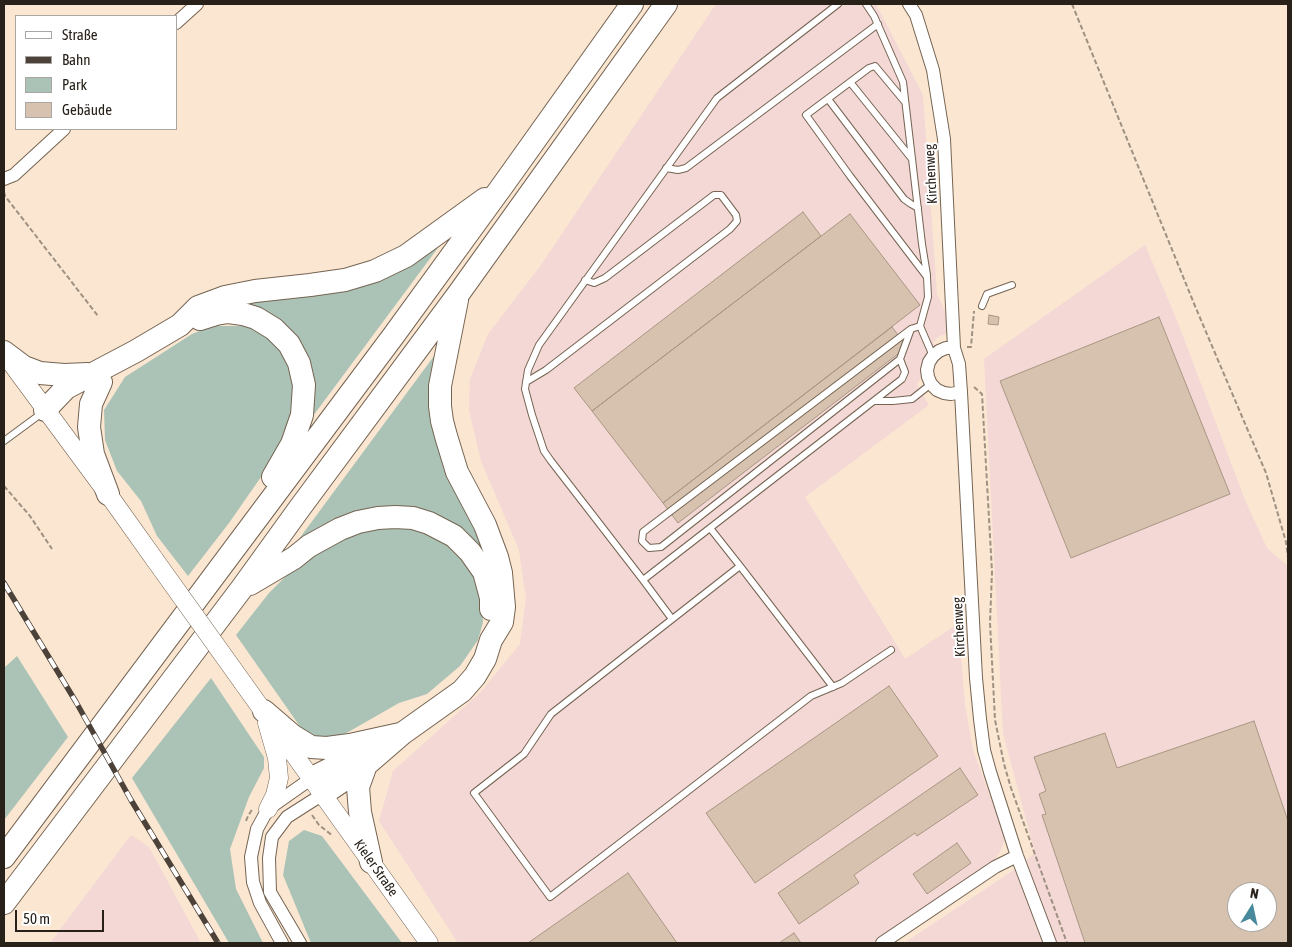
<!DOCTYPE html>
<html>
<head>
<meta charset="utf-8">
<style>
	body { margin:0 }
	#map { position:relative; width:1292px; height:947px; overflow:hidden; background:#fae6d1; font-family:"Asap Condensed",sans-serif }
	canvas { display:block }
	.frame { position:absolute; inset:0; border:5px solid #28211a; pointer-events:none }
	.legend { position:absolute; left:15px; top:15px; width:162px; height:115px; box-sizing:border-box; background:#fff; border:1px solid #a9a6a3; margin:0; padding:6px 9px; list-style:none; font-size:15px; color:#28211a }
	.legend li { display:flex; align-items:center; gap:10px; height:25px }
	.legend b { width:25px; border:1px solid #a9a6a3 }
	.north { position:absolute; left:1227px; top:882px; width:50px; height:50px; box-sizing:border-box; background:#fff; border:1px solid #a9a6a3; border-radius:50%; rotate:10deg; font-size:14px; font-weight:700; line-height:20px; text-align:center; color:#28211a }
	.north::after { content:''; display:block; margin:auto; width:18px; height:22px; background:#48899b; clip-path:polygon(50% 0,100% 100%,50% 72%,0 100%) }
	.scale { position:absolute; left:15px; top:910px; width:89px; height:22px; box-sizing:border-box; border:2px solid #28211a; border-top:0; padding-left:6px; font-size:15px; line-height:18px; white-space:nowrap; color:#28211a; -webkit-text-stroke:4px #fff; paint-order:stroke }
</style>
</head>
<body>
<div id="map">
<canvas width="1292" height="947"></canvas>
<div class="frame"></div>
<ul class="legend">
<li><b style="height:6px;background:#fff"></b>Straße</li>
<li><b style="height:6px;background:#4c4239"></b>Bahn</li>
<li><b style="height:14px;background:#abc3b6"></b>Park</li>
<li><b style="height:14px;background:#d6c2ae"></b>Gebäude</li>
</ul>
<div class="north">N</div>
<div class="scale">50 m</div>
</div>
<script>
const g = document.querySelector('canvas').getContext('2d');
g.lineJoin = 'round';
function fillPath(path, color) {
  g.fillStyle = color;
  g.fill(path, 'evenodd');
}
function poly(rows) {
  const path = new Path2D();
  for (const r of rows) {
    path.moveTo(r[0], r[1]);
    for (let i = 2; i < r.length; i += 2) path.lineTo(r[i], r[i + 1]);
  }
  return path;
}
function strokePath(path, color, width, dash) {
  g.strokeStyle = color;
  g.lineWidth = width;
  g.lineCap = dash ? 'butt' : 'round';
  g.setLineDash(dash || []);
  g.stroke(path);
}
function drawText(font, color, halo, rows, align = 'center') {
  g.font = font + ' "Asap Condensed",sans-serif';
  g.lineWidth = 4;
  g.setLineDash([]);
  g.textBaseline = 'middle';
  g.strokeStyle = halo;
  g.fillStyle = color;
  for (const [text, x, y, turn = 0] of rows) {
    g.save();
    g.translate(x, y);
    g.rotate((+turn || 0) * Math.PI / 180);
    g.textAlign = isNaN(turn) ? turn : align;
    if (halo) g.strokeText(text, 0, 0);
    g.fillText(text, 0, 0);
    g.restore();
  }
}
fillPath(poly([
	[716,4,876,4,923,95,937,294,946,313,949,333,939,336,933,343,937,348,917,385,929,405,805,497,892,637,905,659,956,625,960,645,965,705,973,750,1003,832,1004,841,1001,850,993,863,876,943,458,943,379,821,393,771,480,693,520,644,526,598,519,550,481,461,469,410,470,379,488,334,541,265],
	[1145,245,1178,323,1245,500,1267,548,1288,566,1288,943,904,943,1011,872,1035,853,1003,733,984,359],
	[1237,892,1267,892,1267,922,1237,922],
	[131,835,149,847,201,943,50,943]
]), '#f3d8d6');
fillPath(poly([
	[449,233,310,420,313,386,237,304,276,298],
	[212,326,253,326,281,346,292,370,296,393,286,441,229,523,188,576,157,536,141,501,117,471,105,440,104,410,125,377,192,334],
	[437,352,433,395,494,566,434,516,296,543],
	[425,527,446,542,469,566,481,590,483,622,478,640,460,666,427,694,399,703,336,739,320,738,301,728,236,635,269,593,299,563,328,544,370,528],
	[17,656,68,737,4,820,4,668],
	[211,678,264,757,264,768,249,797,230,849,236,889,263,943,229,943,132,778],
	[304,830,322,836,402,943,311,943,283,875,289,841]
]), '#abc3b6');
const building = poly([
	[803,212,821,236,592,411,574,388,803,212],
	[850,214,920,305,663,503,592,411,850,214],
	[989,315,999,317,998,325,988,324,989,315],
	[1159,317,1230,494,1071,558,1000,381,1159,317],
	[892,327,907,347,678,523,663,503,892,327],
	[889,686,938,756,755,883,706,813,889,686],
	[1254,721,1288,821,1288,943,1085,943,1042,815,1046,814,1039,794,1046,791,1034,757,1105,733,1117,768,1254,721],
	[1237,892,1267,892,1267,922,1237,922,1237,892],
	[960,768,978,795,917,836,915,833,854,875,859,883,799,924,778,893,960,768],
	[957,843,971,863,927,894,913,874,957,843],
	[628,873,677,943,528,943,628,873],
	[794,933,801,943,779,943,794,933]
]);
fillPath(building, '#d6c2ae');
strokePath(building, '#a99783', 1);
const service = poly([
	[838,4,717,98,539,345,528,370,525,389,532,415,544,451,551,461,643,580,902,379,905,372,900,359],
	[866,4,874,16,903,82,922,244,927,275],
	[850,82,912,159],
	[828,99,904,199,911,204,918,208],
	[905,102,875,66,869,68,806,115,850,176,927,277,928,297,920,326,933,356],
	[666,168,678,170,686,168,878,24],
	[982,306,987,294,1012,285],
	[911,329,643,532,642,541,649,548,661,547,900,359,911,329,920,326],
	[526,382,546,370,730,229,737,221,736,215,721,195,714,195,605,278,594,283,585,280],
	[875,401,893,401,912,399,931,384],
	[4,441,42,413],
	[710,528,740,566],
	[643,580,672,619],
	[833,687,740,566,551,714,524,754,474,793,550,897,811,696,842,683,891,650]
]);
const minor = poly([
	[909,4,916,15,933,70,944,139,954,348],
	[176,23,197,4],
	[4,179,14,175,64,129],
	[946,348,954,348,959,364,961,392,951,394,944,393,937,390,931,384,928,377,927,370,929,362,933,356,939,351,946,348],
	[961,392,976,678,980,719,984,750,990,772,1017,856,1050,943],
	[282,943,260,903,253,882,251,857,257,829,268,809,312,778],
	[300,943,270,892,269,858,272,837,287,817,323,794],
	[882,943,995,867,1017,856]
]);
const secondary = poly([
	[9,360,108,494,155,560],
	[243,683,429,943],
	[267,723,277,758,279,778,275,795,268,809]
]);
const motorway = poly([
	[200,319,216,314,228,312,243,314,256,318,274,329,289,344,299,363,304,385,302,415,292,444,273,477],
	[4,352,24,367,40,373,64,375,88,374],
	[101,382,91,404,89,427,93,454,108,494],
	[45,410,66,388,136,351,180,325,198,307,225,297,255,291,310,285,345,280,375,271,406,256,485,199],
	[250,584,294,558,309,546,340,529,358,522,378,518,395,517,413,518,429,523,454,536,470,552,484,572,491,598,491,609],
	[264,711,293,736,311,747,327,748,350,745,400,734],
	[366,765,358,787,360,812,371,862],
	[312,778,364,752],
	[323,794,366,765,403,733,462,691,475,676,485,659,491,640,502,622,504,607,501,573,497,557,485,525,457,472,446,436,442,421,440,406,440,386,457,300],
	[4,857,394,335,503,185,632,4],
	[4,903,242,588,299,509,459,293,666,4]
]);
strokePath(service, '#756452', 8);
strokePath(minor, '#756452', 14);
strokePath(secondary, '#756452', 19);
strokePath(motorway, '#756452', 24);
strokePath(poly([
	[1072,4,1195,306,1266,473,1286,542,1288,557],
	[4,192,5,196,98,316],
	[967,347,971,347,974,311],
	[974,387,982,394,992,572,990,623,995,720,1004,764,1011,788,1067,943],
	[4,486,30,516,52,549],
	[312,815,319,825,333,836],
	[246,821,248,816,253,808]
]), '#9f9182', 2, [5, 2.5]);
strokePath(service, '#fff', 6);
strokePath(minor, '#fff', 12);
strokePath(secondary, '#fff', 18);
strokePath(motorway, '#fff', 22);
const rail = poly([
	[4,583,76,702,131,800,218,943]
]);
strokePath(rail, '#4c4239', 5.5);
strokePath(rail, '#fff', 4, [11]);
const secondaryBridge = poly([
	[155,560,243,683]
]);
strokePath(secondaryBridge, '#756452', 19, []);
strokePath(secondaryBridge, '#fff', 18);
drawText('14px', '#28211a', '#fff', [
	["Kirchenweg",931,174,-93],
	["Kirchenweg",959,627,-93],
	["Kieler Straße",376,868,55]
]);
</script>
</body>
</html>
